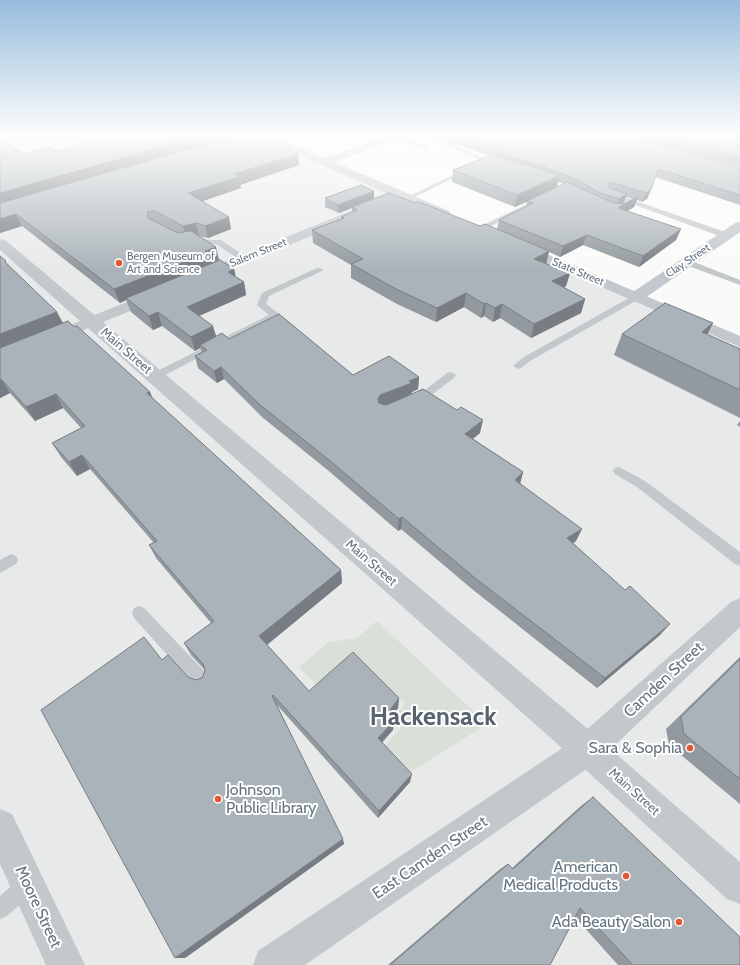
<!DOCTYPE html>
<html>
<head>
<meta charset="utf-8">
<style>
	body { margin:0 }
	canvas { display:block; background:#fafaf8 }
</style>
</head>
<body>
<canvas width="740" height="965"></canvas>
<script>
const g = document.querySelector('canvas').getContext('2d');
g.lineJoin = 'round';
function fillPath(path, color) {
  g.fillStyle = color;
  g.fill(path, 'evenodd');
}
function poly(rows) {
  const path = new Path2D();
  for (const r of rows) {
    path.moveTo(r[0], r[1]);
    for (let i = 2; i < r.length; i += 2) path.lineTo(r[i], r[i + 1]);
  }
  return path;
}
function strokePath(path, color, width, dash) {
  g.strokeStyle = color;
  g.lineWidth = width;
  g.lineCap = dash ? 'butt' : 'round';
  g.setLineDash(dash || []);
  g.stroke(path);
}
function drawText(font, color, halo, rows, align = 'center') {
  g.font = font + ' Cabin,sans-serif';
  g.lineWidth = 4;
  g.setLineDash([]);
  g.textBaseline = 'middle';
  g.strokeStyle = halo;
  g.fillStyle = color;
  for (const [text, x, y, turn = 0] of rows) {
    g.save();
    g.translate(x, y);
    g.rotate((+turn || 0) * Math.PI / 180);
    g.textAlign = isNaN(turn) ? turn : align;
    if (halo) g.strokeText(text, 0, 0);
    g.fillText(text, 0, 0);
    g.restore();
  }
}
fillPath(poly([
	[0,135,262,135,740,342,740,965,0,965]
]), '#e8e9e9');
fillPath(poly([
	[377,621,487,724,411,772,385,746,401,728,393,721,405,703,353,654,316,685,299,667,329,642,357,638]
]), '#dadfd7');
fillPath(poly([
	[395,135,428,147,429,148,424,149,393,138,392,137,395,135],
	[416,135,425,135,454,145,499,165,494,166,450,147,416,135],
	[639,135,647,135,633,142,628,141,639,135],
	[467,168,470,170,469,171,410,199,405,198,467,168],
	[610,192,728,233,729,235,728,237,722,237,608,195,607,194,610,192],
	[539,198,544,199,482,231,479,231,475,229,539,198],
	[199,237,208,240,221,240,249,259,245,261,242,261,216,244,207,244,198,241,194,242,190,240,199,237],
	[683,260,689,260,740,280,740,285,683,264,683,260],
	[317,268,320,268,324,270,269,296,266,304,278,313,279,315,278,317,159,378,155,379,150,376,151,374,269,315,257,305,262,293,317,268],
	[636,294,640,297,639,299,530,361,521,368,518,369,513,366,524,357,636,294],
	[451,372,456,375,455,377,429,397,418,402,410,402,409,400,410,398,421,393,447,373,451,372],
	[619,467,645,481,740,552,740,566,735,564,637,487,615,474,613,471,615,468,619,467],
	[11,554,16,556,18,560,16,564,0,573,0,560,11,554],
	[139,606,144,608,208,675,210,681,208,687,202,689,196,687,134,618,132,613,134,608,139,606],
	[27,875,34,878,37,885,34,892,7,916,0,919,0,896,20,878,27,875]
]), '#c3c8cc');
fillPath(poly([
	[370,203,374,204,376,207,374,210,205,280,200,281,195,280,193,277,195,274,370,203],
	[740,222,740,232,642,300,636,302,630,300,628,297,630,294,735,223,740,222],
	[157,290,162,292,165,295,162,298,0,364,0,353,157,290],
	[740,598,740,627,598,761,305,965,253,965,258,951,576,739,731,602,740,598],
	[0,809,12,814,85,965,46,965,0,864,0,809]
]), '#c3c8cc');
fillPath(poly([
	[257,135,271,135,324,158,391,135,406,135,405,137,334,162,449,211,451,214,449,217,441,217,319,164,258,137,257,135],
	[0,239,5,240,575,718,740,862,740,904,727,899,553,740,0,250,0,239],
	[521,243,740,336,740,347,516,250,514,247,516,244,521,243]
]), '#c3c8cc');
fillPath(poly([
	[440,135,624,135,740,168,740,205,655,177,647,199,642,202,637,200,634,207,627,211,681,229,676,240,639,267,583,245,560,257,549,252,546,264,570,273,566,286,564,288,585,299,581,313,531,338,500,318,493,322,484,316,481,318,464,307,436,322,397,304,351,278,351,265,313,243,312,230,341,219,341,217,352,212,352,208,339,213,325,207,325,198,374,198,415,203,480,226,497,229,499,220,526,206,527,202,515,207,452,182,453,170,490,156,439,139],
	[558,182,563,184,557,187],
	[626,197,633,199,623,204,624,203],
	[627,135,636,135,633,137],
	[643,135,740,135,740,167,642,139],
	[0,140,25,154,57,151,298,154,299,165,240,185,241,188,203,201,231,229,208,238,198,236,219,260,210,264,234,269,235,276,244,282,246,295,199,316,216,337,229,339,353,375,419,377,418,389,412,392,411,394,480,433,473,439,523,472,520,483,576,541,573,543,660,635,597,688,472,589,401,529,398,531,330,472,262,417,224,379,217,383,198,368,195,356,202,352,200,348,195,351,162,326,153,330,131,312,126,300,120,303,22,226,0,233],
	[0,256,63,323,74,327,150,392,153,399,341,570,342,583,267,645,309,691,399,698,398,708,391,718,393,730,382,743,410,782,378,818,277,705,344,844,185,958,175,958,162,660,188,677,195,680,202,678,205,670,191,655,184,643,211,623,156,558,149,545,154,543,90,469,77,476,61,457,52,443,81,428,63,408,35,421,10,393,0,398],
	[713,323,707,335,740,349,740,418,614,355,622,334],
	[740,421,740,427,737,425],
	[740,657,740,804,669,745,666,729],
	[593,797,740,965,618,965,575,917,550,965,388,965,500,869,508,864,512,868,582,805]
]), '#929a9f');
fillPath(poly([
	[204,135,243,135,0,207,0,193],
	[298,154,299,165,240,185,241,188,191,205,188,193,234,174],
	[559,176,556,188,515,207,517,195],
	[651,190,647,199,642,202,646,193],
	[374,191,374,199,339,213,338,205],
	[627,194,624,203,616,208,619,199],
	[638,197,634,207,614,219,618,208],
	[16,214,22,226,0,233,0,219],
	[229,217,231,229,208,238,205,226],
	[196,223,199,236,186,238,183,226],
	[681,229,676,240,639,267,643,256],
	[587,235,583,245,560,257,563,246],
	[216,247,219,260,210,264,211,266,126,298,126,300,120,303,114,289],
	[549,251,546,264,534,259],
	[234,269,237,282,228,272],
	[570,273,566,286,549,295,552,281],
	[244,282,246,295,190,320,187,307],
	[466,293,464,307,436,322,437,308],
	[585,299,581,313,531,338,534,324],
	[486,303,484,316,481,318,484,304],
	[502,304,500,318,493,322,495,308],
	[57,312,64,325,0,351,0,334],
	[158,312,162,326,153,330,149,316],
	[713,323,702,344,702,332],
	[213,326,217,339,200,345,200,348,195,351,191,337],
	[221,367,224,379,217,383,214,371],
	[419,377,418,389,412,392,411,395,379,408,378,399,380,395,409,381],
	[1,379,10,393,0,398,0,380],
	[150,392,155,406,147,393],
	[56,394,63,408,35,421,26,407],
	[483,420,480,433,463,446,465,434],
	[82,455,90,469,77,476,69,462],
	[523,472,520,484,515,480],
	[402,517,401,529,398,531,399,519],
	[582,529,576,541,562,550,567,538],
	[341,570,342,583,263,648,259,636],
	[670,624,660,635,597,688,605,678],
	[399,698,398,708,386,724,387,714],
	[394,721,393,730,377,747,378,738],
	[412,774,410,782,378,818,379,811],
	[343,839,344,844,185,958,175,958]
]), '#777d82');
const building = poly([
	[115,135,204,135,0,193,0,140,25,154,50,147,57,151,115,135],
	[238,135,254,135,298,154,234,174,239,177,188,193,229,217,205,226,196,223,183,226,155,211,147,212,148,218,178,233,195,230,191,231,216,247,205,251,208,253,114,289,16,214,0,219,0,203,238,135],
	[453,135,624,135,740,168,740,195,658,169,651,190,646,193,614,183,609,183,609,188,627,194,619,199,598,192,580,181,545,167,500,154,506,152,453,135],
	[657,135,740,135,740,158,657,135],
	[491,155,541,169,559,176,517,195,453,170,491,155],
	[567,182,613,203,623,204,638,197,618,208,681,229,643,256,587,235,563,246,499,220,533,203,527,201,567,182],
	[361,185,374,191,338,205,325,198,361,185],
	[389,193,415,203,419,202,480,226,485,224,549,251,534,259,570,273,552,281,585,299,534,324,502,304,495,308,486,303,484,304,466,293,437,308,398,290,351,264,363,259,312,230,344,218,341,217,357,210,352,207,389,193],
	[0,256,6,261,5,262,57,312,0,334,0,256],
	[220,260,234,269,228,272,244,282,187,307,213,326,191,337,158,312,149,316,126,298,220,260],
	[665,303,713,323,702,332,740,349,740,390,622,334,665,303],
	[279,314,353,375,389,356,419,377,409,381,412,383,380,395,378,399,379,403,384,405,389,404,423,389,457,410,461,407,483,420,465,434,523,472,515,480,582,529,567,538,625,590,630,586,670,624,605,678,475,578,402,517,399,519,329,460,259,404,221,367,214,371,195,356,207,350,200,345,222,333,229,339,279,314],
	[68,321,74,327,77,326,150,392,147,393,341,570,259,636,309,691,353,652,399,698,387,714,394,721,378,738,412,774,379,811,273,695,272,696,343,839,175,958,41,710,144,637,162,660,168,655,188,677,195,680,202,678,205,671,203,664,184,643,214,621,149,545,157,541,82,455,69,462,52,443,85,426,56,394,26,407,1,379,0,380,0,348,68,321],
	[740,659,740,779,684,734,681,717,740,659],
	[593,797,740,937,740,965,633,965,580,908,550,965,390,965,508,864,513,869,593,797]
]);
fillPath(building, '#aab3b9');
strokePath(building, '#777d82', 1);
const sky = g.createLinearGradient(0, 0, 0, 270);
sky.addColorStop(0, '#96bcdc');
sky.addColorStop(0.5, '#fdfdfc');
sky.addColorStop(1, '#fdfdfc00');
g.fillStyle = sky;
g.fillRect(0, 0, 740, 270);
for (const [x, y, r, color] of [
	[119,263,4,"#e4572e"],
	[690,748,4,"#e4572e"],
	[218,799,4,"#e4572e"],
	[626,876,4,"#e4572e"],
	[679,922,4,"#e4572e"]
]) {
  const dot = new Path2D();
  dot.arc(x, y, r, 0, 2 * Math.PI);
  g.fillStyle = color;
  g.fill(dot);
  strokePath(dot, '#fff', 1.5);
}
drawText('11px', '#657683', '#fff', [
	["Salem Street",258,253,-22],
	["Clay Street",688,261,-34],
	["State Street",578,272,23]
]);
drawText('11px', '#657683', '#fff', [
	["Bergen Museum of",127,257],
	["Art and Science",127,270]
], 'left');
drawText('13px', '#657683', '#fff', [
	["Main Street",126,351,41],
	["Main Street",371,563,41],
	["Main Street",634,792,42]
]);
drawText('16px', '#657683', '#fff', [
	["Camden Street",664,680,-43],
	["East Camden Street",430,858,-34],
	["Moore Street",38,907,65]
]);
drawText('16px', '#657683', '#fff', [
	["Sara & Sophia",682,748],
	["Johnson",226,790,"left"],
	["Public Library",226,808,"left"],
	["American",618,867],
	["Medical Products",618,885],
	["Ada Beauty Salon",671,922]
], 'right');
drawText('bold 25px', '#57646e', '#fff', [
	["Hackensack",433,718]
]);
</script>
</body>
</html>
